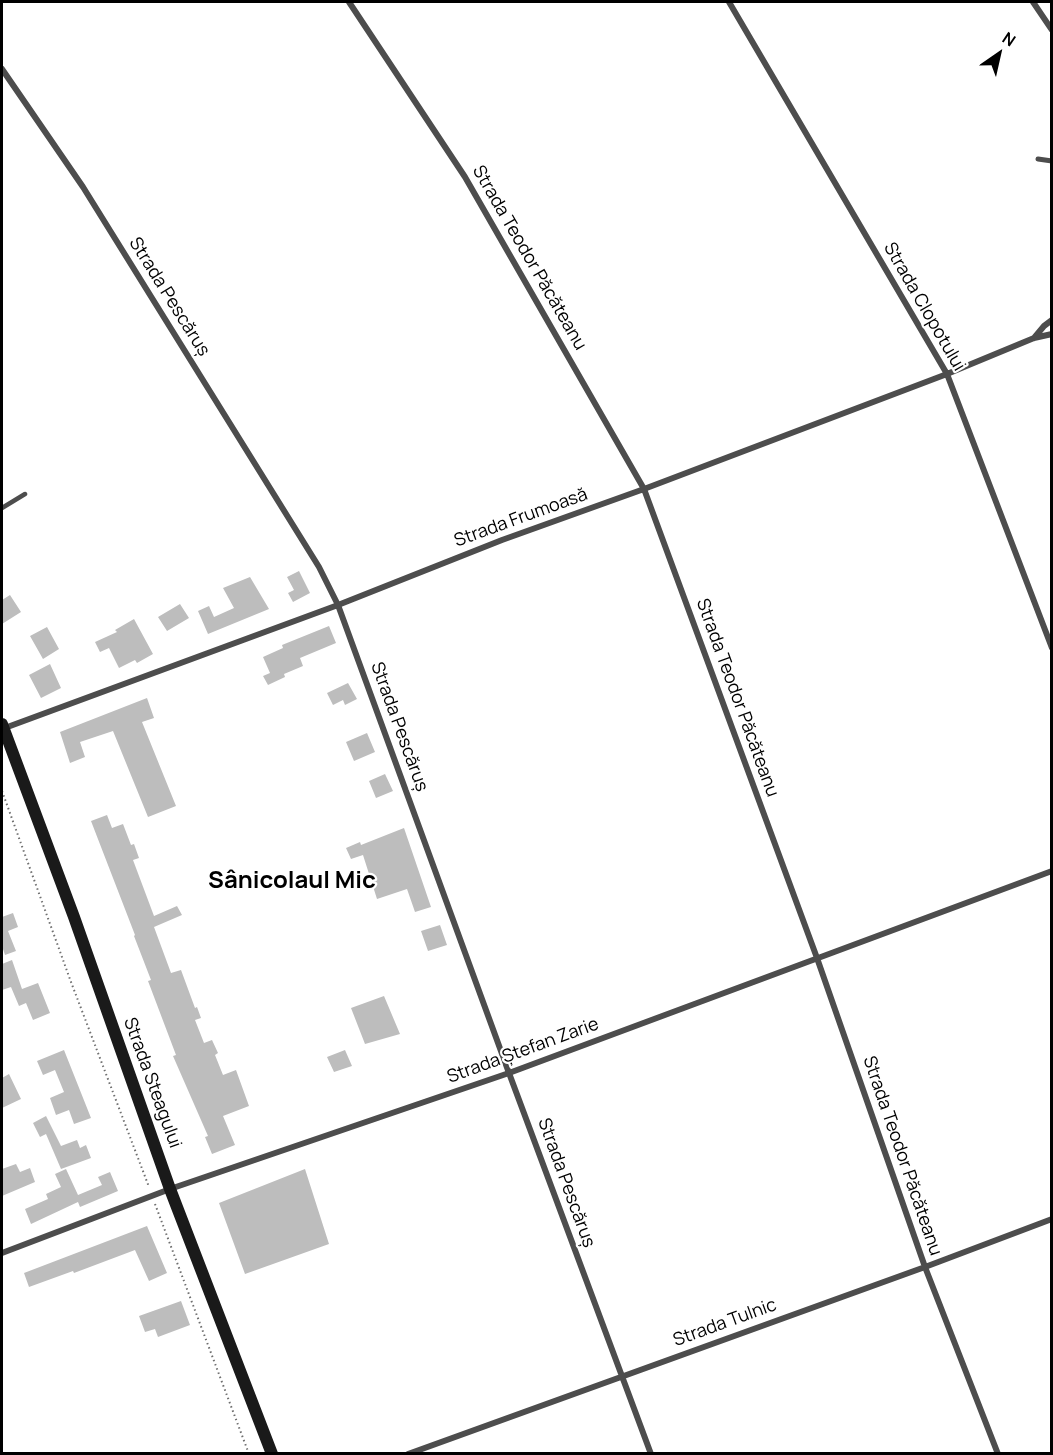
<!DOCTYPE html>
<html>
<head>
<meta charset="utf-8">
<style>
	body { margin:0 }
	#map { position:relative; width:1053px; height:1455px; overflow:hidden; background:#fff; font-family:Manrope,sans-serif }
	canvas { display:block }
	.frame { position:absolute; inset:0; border:3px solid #000; pointer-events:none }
	.north { position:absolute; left:969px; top:24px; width:60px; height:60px; -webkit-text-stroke:4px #fff; paint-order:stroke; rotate:34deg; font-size:16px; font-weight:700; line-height:24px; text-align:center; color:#000 }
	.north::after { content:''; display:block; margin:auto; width:21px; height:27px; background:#000; clip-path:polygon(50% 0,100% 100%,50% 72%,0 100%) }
</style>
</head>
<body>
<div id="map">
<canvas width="1053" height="1455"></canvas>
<div class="frame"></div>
<div class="north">N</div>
</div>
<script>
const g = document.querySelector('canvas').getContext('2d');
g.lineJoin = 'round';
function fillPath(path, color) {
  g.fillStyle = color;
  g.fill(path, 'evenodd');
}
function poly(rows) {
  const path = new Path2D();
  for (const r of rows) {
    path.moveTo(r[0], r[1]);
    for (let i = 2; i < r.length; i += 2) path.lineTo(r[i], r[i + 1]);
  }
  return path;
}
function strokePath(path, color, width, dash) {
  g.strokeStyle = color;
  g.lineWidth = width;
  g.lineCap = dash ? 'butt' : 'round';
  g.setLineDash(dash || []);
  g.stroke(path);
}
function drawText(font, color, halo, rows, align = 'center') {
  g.font = font + ' Manrope,sans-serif';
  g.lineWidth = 4.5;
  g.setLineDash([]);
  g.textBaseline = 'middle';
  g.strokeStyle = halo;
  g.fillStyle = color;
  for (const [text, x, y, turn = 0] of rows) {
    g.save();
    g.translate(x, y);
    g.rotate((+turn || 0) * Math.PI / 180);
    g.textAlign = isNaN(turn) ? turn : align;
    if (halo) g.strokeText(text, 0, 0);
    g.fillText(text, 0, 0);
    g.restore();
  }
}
fillPath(poly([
	[299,571,310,593,293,602,288,593,294,590,287,577],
	[250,577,269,609,208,634,198,611,209,606,214,617,234,608,223,588],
	[10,595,21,612,2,624,2,600],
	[180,604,189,618,167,631,158,617],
	[134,619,153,654,137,663,135,660,119,668,109,648,100,652,95,642,117,632,115,630],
	[329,626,336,643,300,658,303,666,284,674,285,677,268,685,263,676,270,673,263,657,283,648,282,645],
	[47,627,59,649,43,659,30,636],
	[50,664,61,688,41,698,29,675],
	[348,683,357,699,345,705,343,700,333,705,327,693],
	[147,698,154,718,142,722,176,806,148,817,113,731,80,742,85,757,70,763,60,732],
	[367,733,375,752,354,761,346,742],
	[385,774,393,791,376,798,369,781],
	[107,815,112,828,123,824,131,845,134,844,139,858,133,860,154,916,177,906,182,915,154,927,171,973,181,970,195,1008,197,1007,201,1018,195,1020,204,1043,212,1040,218,1053,215,1055,223,1075,236,1070,249,1106,223,1116,235,1145,212,1154,205,1137,208,1136,173,1056,176,1055,148,981,151,980,134,936,135,935,91,821],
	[404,828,431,907,415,912,407,889,377,899,363,855,351,859,346,848,360,842,361,845],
	[13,913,18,927,8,931,16,951,5,955,2,946,2,917],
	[440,925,447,945,428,951,421,931],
	[12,960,22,989,38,983,50,1013,33,1020,26,1003,19,1006,11,987,2,990,2,964],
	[384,996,400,1034,365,1044,351,1008],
	[64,1050,91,1118,74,1124,69,1110,56,1115,50,1098,64,1092,55,1070,43,1075,37,1061],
	[345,1050,352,1066,334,1072,327,1057],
	[9,1074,21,1099,2,1108,2,1078],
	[46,1116,61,1146,77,1140,80,1148,86,1145,91,1158,61,1169,46,1134,40,1137,33,1123],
	[16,1164,20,1172,30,1168,35,1182,2,1196,2,1169],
	[66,1169,78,1195,102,1185,98,1177,110,1172,118,1191,80,1207,78,1202,31,1224,25,1209,48,1199,46,1194,61,1187,55,1174],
	[305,1169,329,1244,245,1274,219,1203],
	[147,1226,167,1273,149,1281,135,1250,74,1273,73,1271,29,1287,24,1273],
	[181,1301,190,1325,158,1337,155,1329,145,1332,139,1316]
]), '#bdbdbd');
strokePath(poly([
	[2,791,71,982,149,1187],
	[155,1204,249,1454]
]), '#6f6f6f', 2, [1.5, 3]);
strokePath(poly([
	[2,508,25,494]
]), '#4d4d4d', 4.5);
strokePath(poly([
	[1038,159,1052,161]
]), '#4d4d4d', 5);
strokePath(poly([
	[349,2,465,177,644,489,817,958,925,1267,998,1454],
	[729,2,947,374,1052,648],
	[1033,2,1052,30],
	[2,69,83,187,319,567,338,605,509,1073,651,1454],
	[1034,338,1044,326,1052,320],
	[2,729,338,605,502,540,644,489,947,374,1034,338,1052,334],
	[2,1253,170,1189,509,1073,1052,871],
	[408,1454,925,1267,1052,1219]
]), '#4d4d4d', 6);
strokePath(poly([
	[2,724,74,917,170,1189,272,1454]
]), '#1a1a1a', 12);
drawText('18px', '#000', '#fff', [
	["Strada Teodor Păcăteanu",529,258,60],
	["Strada Pescăruș",169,297,58],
	["Strada Clopotului",924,307,60],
	["Strada Frumoasă",521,518,-20],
	["Strada Teodor Păcăteanu",737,698,70],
	["Strada Pescăruș",399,727,70],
	["Strada Ștefan Zarie",523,1051,-20],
	["Strada Steagului",152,1083,70],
	["Strada Teodor Păcăteanu",902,1156,71],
	["Strada Pescăruș",566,1183,70],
	["Strada Tulnic",725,1323,-20]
]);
drawText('bold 24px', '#000', '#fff', [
	["Sânicolaul Mic",292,881]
]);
</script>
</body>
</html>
